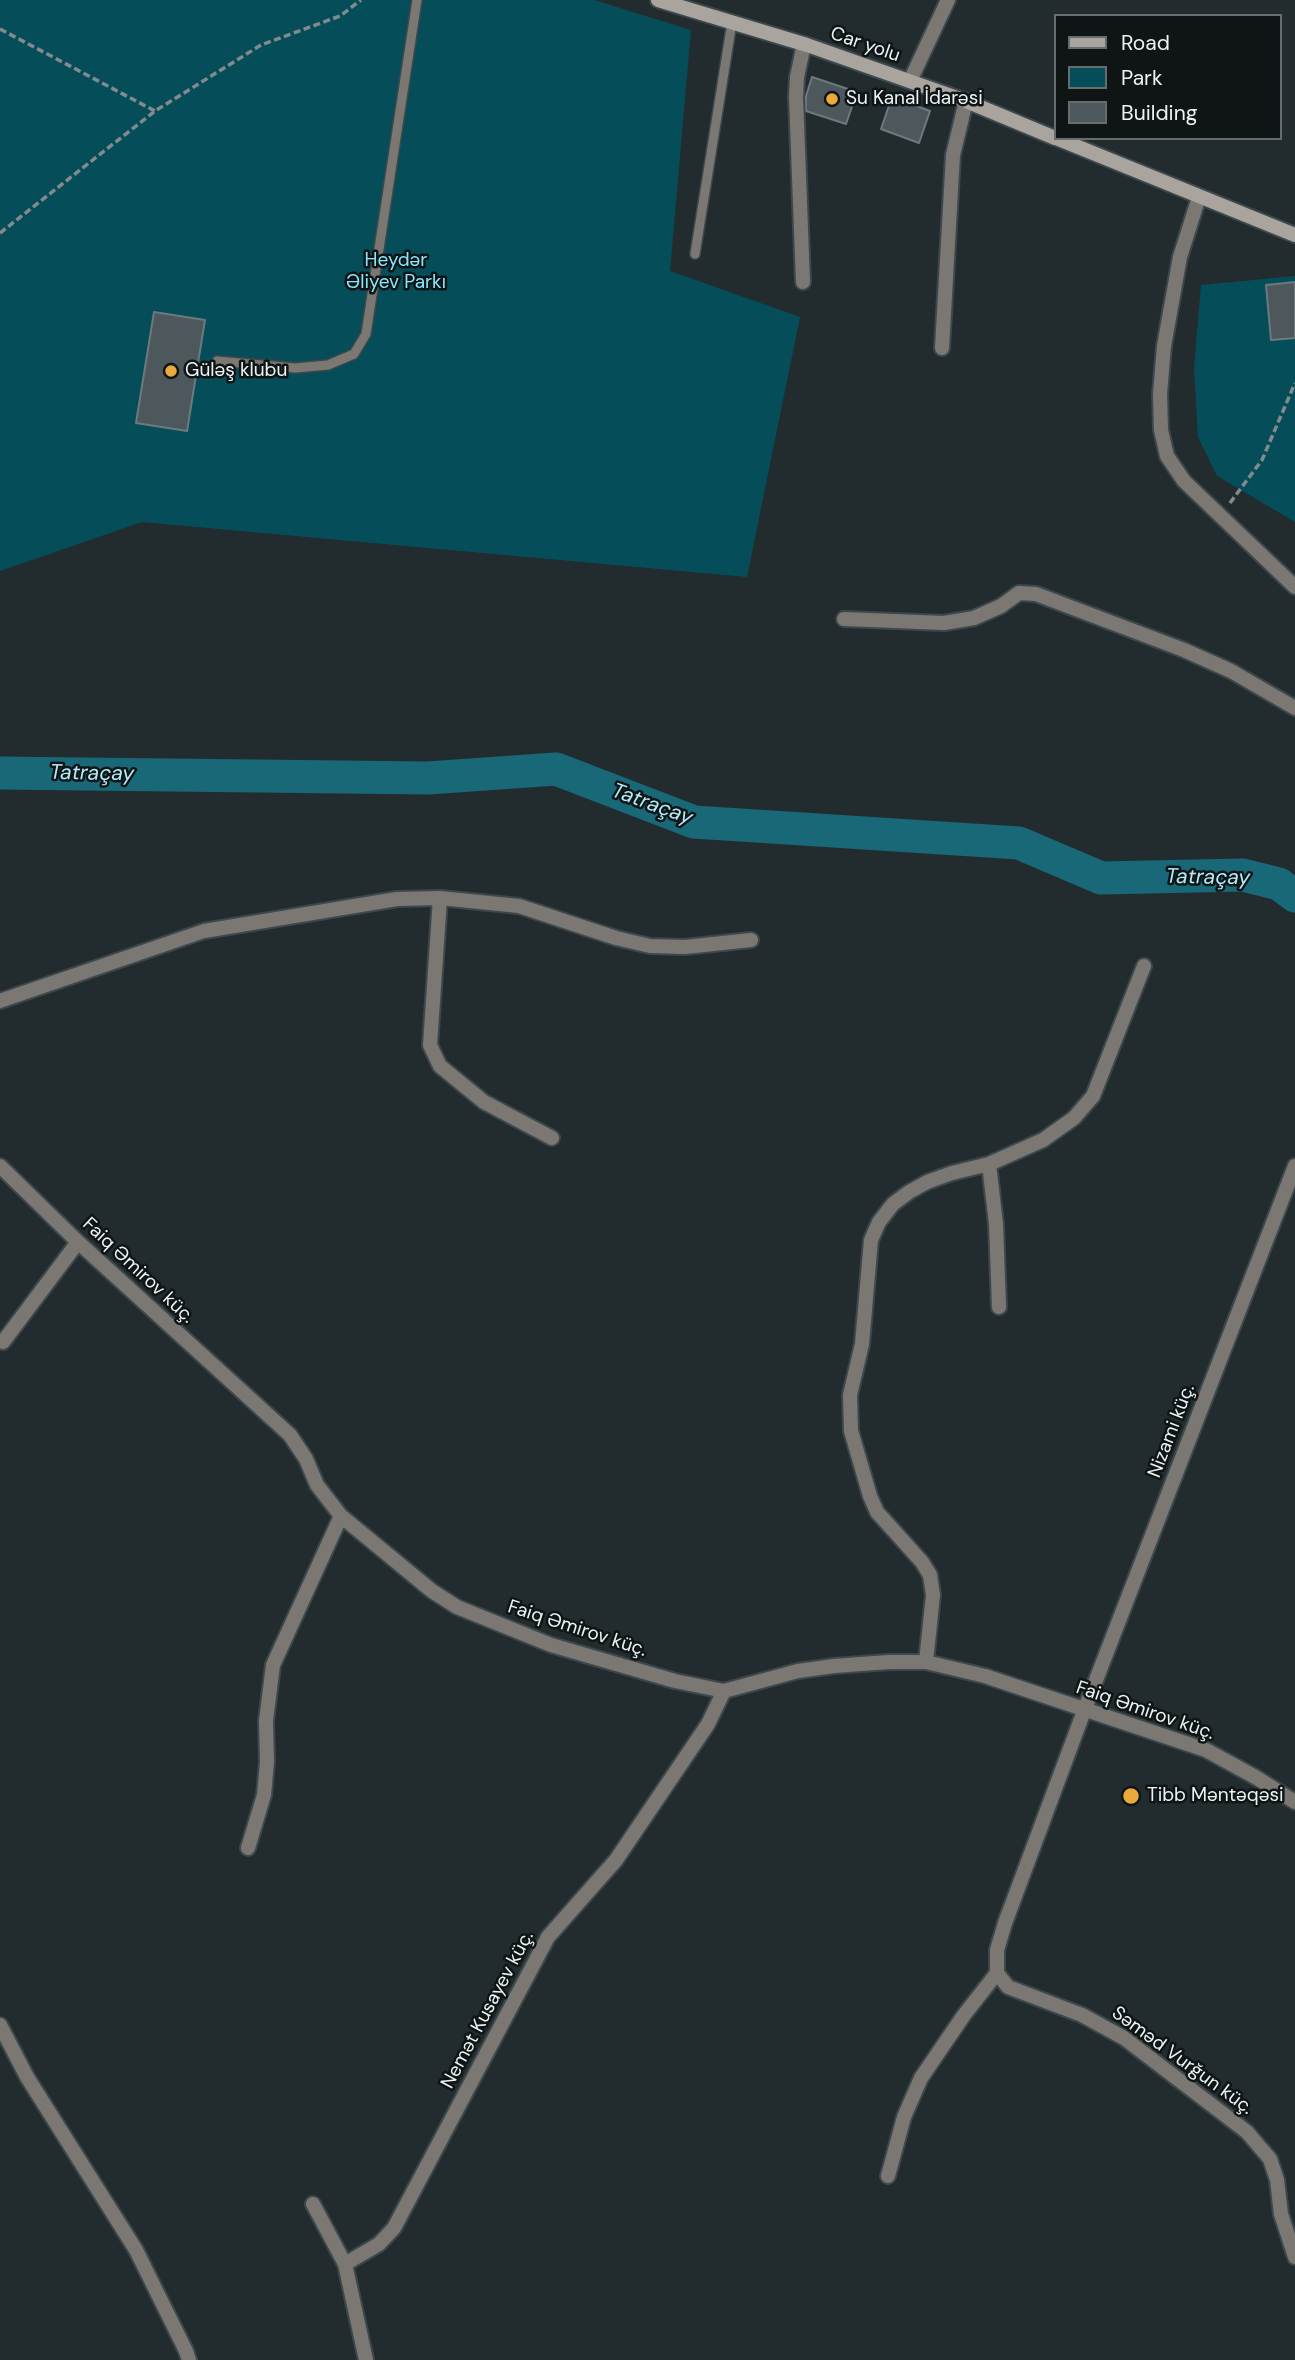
<!DOCTYPE html>
<html>
<head>
<meta charset="utf-8">
<style>
	body { margin:0 }
	#map { position:relative; width:1295px; height:2360px; overflow:hidden; background:#222c2f; font-family:"DM Sans",sans-serif }
	canvas { display:block }
	.legend { position:absolute; left:1054px; top:14px; width:228px; height:126px; box-sizing:border-box; background:#0f1415; border:2px solid #676d6f; margin:0; padding:9px 12px; list-style:none; font-size:21px; color:#ecf3f5 }
	.legend li { display:flex; align-items:center; gap:14px; height:35px }
	.legend b { width:35px; border:2px solid #676d6f }
</style>
</head>
<body>
<div id="map">
<canvas width="1295" height="2360"></canvas>
<ul class="legend">
<li><b style="height:9px;background:#a9a49e"></b>Road</li>
<li><b style="height:19px;background:#064d5a"></b>Park</li>
<li><b style="height:19px;background:#4c585b"></b>Building</li>
</ul>
</div>
<script>
const g = document.querySelector('canvas').getContext('2d');
g.lineJoin = 'round';
function fillPath(path, color) {
  g.fillStyle = color;
  g.fill(path, 'evenodd');
}
function poly(rows) {
  const path = new Path2D();
  for (const r of rows) {
    path.moveTo(r[0], r[1]);
    for (let i = 2; i < r.length; i += 2) path.lineTo(r[i], r[i + 1]);
  }
  return path;
}
function strokePath(path, color, width, dash) {
  g.strokeStyle = color;
  g.lineWidth = width;
  g.lineCap = dash ? 'butt' : 'round';
  g.setLineDash(dash || []);
  g.stroke(path);
}
function drawText(font, color, halo, rows, align = 'center') {
  g.font = font + ' "DM Sans",sans-serif';
  g.lineWidth = 5;
  g.setLineDash([]);
  g.textBaseline = 'middle';
  g.strokeStyle = halo;
  g.fillStyle = color;
  for (const [text, x, y, turn = 0] of rows) {
    g.save();
    g.translate(x, y);
    g.rotate((+turn || 0) * Math.PI / 180);
    g.textAlign = isNaN(turn) ? turn : align;
    if (halo) g.strokeText(text, 0, 0);
    g.fillText(text, 0, 0);
    g.restore();
  }
}
fillPath(poly([
	[0,0,594,0,691,30,670,271,800,317,747,577,142,522,0,571],
	[1295,276,1295,522,1217,476,1198,437,1194,368,1201,285]
]), '#064d5a');
strokePath(poly([
	[0,773,428,778,556,769,694,822,1019,843,1101,878,1243,875,1279,884,1295,896]
]), '#186878', 33);
const building = poly([
	[812,77,857,92,846,124,806,111,806,96,812,77],
	[892,97,930,111,919,143,881,129,892,97],
	[1295,282,1295,338,1271,340,1266,285,1295,282],
	[154,312,205,320,187,431,136,423,154,312]
]);
fillPath(building, '#4c585b');
strokePath(building, '#6d7a7d', 2);
const lane = poly([
	[695,254,732,22],
	[217,361,295,368,328,365,354,354,366,334,417,0]
]);
const street = poly([
	[910,81,948,0],
	[1199,197,1180,257,1164,346,1160,394,1161,430,1167,456,1184,481,1295,587],
	[803,282,796,97,797,77,804,44],
	[942,348,953,155,966,101],
	[844,619,944,623,974,618,1001,606,1019,593,1036,594,1184,650,1231,671,1295,708],
	[440,898,430,1045,440,1066,484,1102,552,1138],
	[0,1001,204,931,397,899,440,898,519,906,616,938,650,946,685,947,751,940],
	[989,1164,996,1224,999,1307],
	[0,1166,78,1242,290,1435,306,1459,317,1485,341,1516,432,1591,457,1607,551,1645,675,1681,724,1691,798,1671,834,1666,889,1662,926,1662,985,1676,1206,1750,1257,1778,1295,1802],
	[1295,1166,1084,1711,1005,1923,997,1950,997,1973,1008,1987,1082,2015,1124,2038,1247,2132,1270,2159,1277,2180,1281,2214,1295,2257],
	[3,1342,78,1242],
	[926,1662,933,1595,930,1575,922,1562,877,1512,870,1496,851,1431,850,1395,862,1344,871,1240,879,1222,893,1204,909,1192,927,1182,952,1173,989,1164,1043,1140,1074,1118,1093,1096,1144,966],
	[248,1848,264,1795,267,1762,266,1721,273,1665,341,1516],
	[0,2025,27,2077,136,2250,186,2351,189,2360],
	[888,2176,904,2117,921,2078,964,2015,997,1973],
	[313,2204,345,2264],
	[366,2360,345,2264,379,2244,394,2228,548,1937,616,1860,708,1724,724,1691]
]);
const secondary = poly([
	[658,0,807,45,966,101,1055,138],
	[1056,138,1295,235]
]);
strokePath(lane, '#3e484b', 12);
strokePath(street, '#3e484b', 18);
strokePath(secondary, '#3e484b', 18);
strokePath(poly([
	[0,29,155,111],
	[0,233,155,111,261,45,340,16,361,0],
	[1230,503,1262,460,1295,383]
]), '#828a8d', 3.5, [7, 3.5]);
strokePath(lane, '#7b7874', 9);
strokePath(street, '#7b7874', 14);
strokePath(secondary, '#a9a49e', 14);
for (const [x, y, r, color] of [
	[832,99,7,"#eca93b"],
	[171,371,7,"#eca93b"],
	[1131,1796,9,"#eca93b"]
]) {
  const dot = new Path2D();
  dot.arc(x, y, r, 0, 2 * Math.PI);
  g.fillStyle = color;
  g.fill(dot);
  strokePath(dot, '#0f1415', 2.5);
}
drawText('19px', '#ecf3f5', '#0f1415', [
	["Car yolu",865,45,19],
	["Faiq Əmirov küç.",138,1271,43],
	["Nizami küç.",1172,1431,-69],
	["Faiq Əmirov küç.",577,1629,18],
	["Faiq Əmirov küç.",1145,1711,19],
	["Nemət Kusayev küç.",488,2010,-62],
	["Səməd Vurğun küç.",1182,2061,36]
]);
drawText('19px', '#ecf3f5', '#0f1415', [
	["Su Kanal İdarəsi",846,99],
	["Güləş klubu",185,371],
	["Tibb Məntəqəsi",1147,1796]
], 'left');
drawText('19px', '#89e7fd', '#0f1415', [
	["Heydər",396,261],
	["Əliyev Parkı",396,283]
]);
drawText('italic 21px', '#b2edfc', '#0f1415', [
	["Tatraçay",92,774,1],
	["Tatraçay",652,805,20],
	["Tatraçay",1208,878,1]
]);
</script>
</body>
</html>
